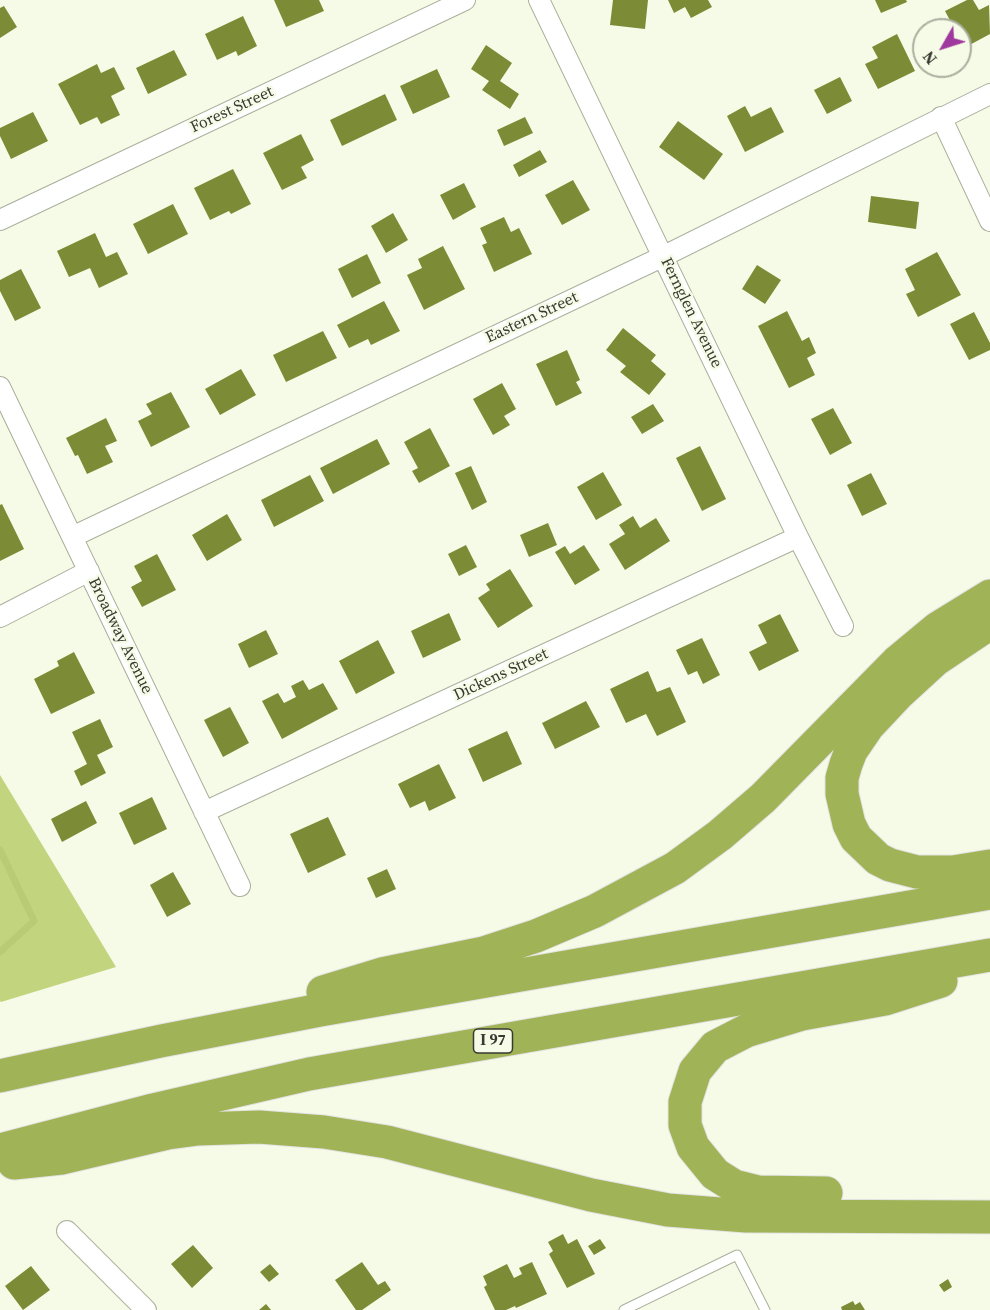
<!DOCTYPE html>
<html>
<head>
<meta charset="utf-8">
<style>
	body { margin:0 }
	#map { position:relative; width:990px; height:1310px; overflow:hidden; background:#f6fbe7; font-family:"Source Serif 4",serif }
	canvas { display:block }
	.north { position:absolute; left:912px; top:18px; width:60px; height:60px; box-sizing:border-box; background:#f6fbe7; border:2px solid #aaae9f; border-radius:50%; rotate:231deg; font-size:16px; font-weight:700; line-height:24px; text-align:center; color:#383a32 }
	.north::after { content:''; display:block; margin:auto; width:21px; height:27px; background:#9f399e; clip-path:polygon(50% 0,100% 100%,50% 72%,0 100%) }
</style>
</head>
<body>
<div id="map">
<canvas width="990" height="1310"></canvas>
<div class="north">N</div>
</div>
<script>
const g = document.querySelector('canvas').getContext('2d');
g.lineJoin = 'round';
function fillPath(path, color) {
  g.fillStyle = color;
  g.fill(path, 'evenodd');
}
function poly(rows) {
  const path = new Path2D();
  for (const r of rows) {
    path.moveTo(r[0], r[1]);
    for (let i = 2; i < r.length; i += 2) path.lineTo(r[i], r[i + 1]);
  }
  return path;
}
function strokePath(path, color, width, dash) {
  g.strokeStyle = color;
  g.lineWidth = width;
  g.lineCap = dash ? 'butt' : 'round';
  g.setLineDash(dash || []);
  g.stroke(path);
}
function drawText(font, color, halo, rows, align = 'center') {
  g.font = font + ' "Source Serif 4",serif';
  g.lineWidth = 5;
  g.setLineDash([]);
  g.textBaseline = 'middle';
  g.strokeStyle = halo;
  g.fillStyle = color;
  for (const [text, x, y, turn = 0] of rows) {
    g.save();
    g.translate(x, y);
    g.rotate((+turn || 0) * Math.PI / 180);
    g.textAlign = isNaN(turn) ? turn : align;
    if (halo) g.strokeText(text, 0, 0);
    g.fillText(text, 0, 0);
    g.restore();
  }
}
fillPath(poly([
	[0,775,116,967,1,1002,0,1001]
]), '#c2d47e');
strokePath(poly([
	[0,850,34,921,0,952]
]), '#bacb76', 7);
fillPath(poly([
	[274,0,319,0,324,11,286,27],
	[613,0,648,0,645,29,610,25],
	[668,0,708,0,712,7,691,18,685,7,674,13],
	[875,0,906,0,907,2,881,13],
	[967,0,973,0,979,10,989,5,990,34,964,48,960,39,960,30,955,30,945,11],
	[4,6,17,27,0,38,0,8],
	[243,16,257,46,238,56,236,51,217,60,205,34],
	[897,34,915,71,878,89,865,64,878,58,872,47],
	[486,45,512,63,500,81,519,94,510,109,482,90,489,81,471,69],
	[174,50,187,75,148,94,136,68],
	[97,64,101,73,114,67,125,89,111,96,120,115,101,124,97,117,80,125,58,84],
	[437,69,450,97,413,114,400,86],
	[840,77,852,101,827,114,814,90],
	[385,94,397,120,342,146,330,120],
	[745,106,751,117,771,107,784,132,745,152,727,116],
	[33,112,48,141,11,159,0,136,0,128],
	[525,117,533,133,504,146,497,130],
	[678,121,723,154,704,180,659,147],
	[301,134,314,160,301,167,307,178,282,190,263,153],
	[540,150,547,162,519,177,513,165],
	[233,169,251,204,231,214,229,211,210,220,194,188],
	[573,180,590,210,562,225,545,195],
	[464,183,476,207,453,220,440,195],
	[871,196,919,202,916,229,868,222],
	[173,204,188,234,148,254,133,224],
	[393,213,408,240,386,253,371,226],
	[504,217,511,232,519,228,532,254,494,272,482,245,487,243,480,228],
	[95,233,106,257,117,252,128,274,99,288,90,268,69,277,57,251],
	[443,246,465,289,424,310,407,275,422,268,418,259],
	[937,252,961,295,918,317,906,294,915,290,905,269],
	[367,254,381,283,352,298,338,269],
	[757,265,781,280,765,304,742,289],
	[21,269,41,308,15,321,0,291,0,280],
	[384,301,400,331,371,345,368,339,349,348,337,325],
	[787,311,802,341,809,337,816,353,807,358,815,375,789,388,758,326],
	[974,312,990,343,990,350,969,360,950,324],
	[623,328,656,355,651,361,666,374,649,395,620,372,626,366,606,350],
	[323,331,337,358,286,382,273,355],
	[567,350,580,380,576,382,582,393,556,406,536,364],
	[241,369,256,395,220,415,205,389],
	[502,383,516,409,504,416,510,425,493,435,473,399],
	[171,392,190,427,151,447,138,421,152,414,146,404],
	[653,404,664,421,642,434,631,417],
	[833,408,852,443,830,455,811,419],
	[106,418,117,441,105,446,113,462,87,474,78,455,75,456,66,438],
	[430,428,450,466,419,483,412,471,418,468,404,442],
	[377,439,390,464,333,494,320,468],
	[700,446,726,499,702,511,676,458],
	[471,466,487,502,472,510,455,473],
	[603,472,622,505,596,520,577,487],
	[871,473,887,504,862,516,847,485],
	[310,475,324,501,274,527,261,500],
	[2,504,24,549,0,561,0,505],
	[227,514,242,540,207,561,192,535],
	[633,516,640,528,656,518,670,541,625,570,609,544,625,534,619,525],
	[548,523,557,545,529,557,520,535],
	[466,545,477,567,459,576,448,554],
	[584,545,600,570,575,585,555,552,565,546,570,554],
	[157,554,176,590,142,607,131,587,142,581,134,566],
	[510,569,533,606,498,628,478,598,490,590,486,584],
	[449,613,461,640,423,658,411,631],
	[780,614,799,651,759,671,749,652,767,643,758,625],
	[266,630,278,654,249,668,238,644],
	[702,638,720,675,703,684,697,671,688,675,676,650],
	[378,640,395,673,356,694,339,661],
	[74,652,95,693,51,714,34,679,59,666,57,661],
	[648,671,657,692,670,687,686,722,657,736,646,714,626,723,610,689],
	[303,680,309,690,323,683,338,709,282,739,262,701,278,693,284,703,296,697,291,686],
	[586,701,600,727,555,749,542,723],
	[230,707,249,743,223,757,204,720],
	[100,719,113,747,97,755,106,773,81,786,74,771,87,764,72,732],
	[507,731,522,764,483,782,468,749],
	[439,764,456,798,429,811,425,801,410,808,398,784],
	[152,797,167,829,134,845,119,813],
	[86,801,97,823,62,842,51,819],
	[328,817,346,855,308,873,290,834],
	[387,869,396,889,376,898,367,878],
	[173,872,191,904,167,917,150,885],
	[563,1234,568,1244,577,1239,595,1274,567,1288,549,1254,553,1251,548,1242],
	[600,1239,606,1248,594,1255,588,1246],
	[193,1245,213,1268,192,1288,171,1264],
	[362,1262,378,1285,385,1281,391,1290,362,1310,356,1310,335,1280],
	[532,1262,547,1294,516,1308,515,1306,506,1310,495,1310,484,1287,487,1285,483,1276,507,1264,514,1278,522,1274,519,1268],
	[270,1264,279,1274,269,1282,260,1272],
	[31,1266,50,1290,23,1310,5,1286],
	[948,1279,952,1287,944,1292,939,1285],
	[853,1301,855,1305,860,1302,865,1310,842,1310,841,1307],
	[266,1304,271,1310,259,1310]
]), '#7c8c36');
const service = poly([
	[624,1310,737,1255,765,1310]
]);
const minor = poly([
	[539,0,798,537,843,626],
	[941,117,990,221],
	[0,220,465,0],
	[0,387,240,886],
	[72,537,664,256,990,94],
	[0,617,89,571],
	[204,812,798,537],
	[67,1231,146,1310]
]);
const motorway = poly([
	[990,623,935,660,899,693,868,726,851,751,846,764,842,778,842,794,849,824,856,838,878,859,890,865,917,872,953,872,990,866],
	[323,992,382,974,484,953,536,936,595,911,675,868,720,835,763,798,897,662,938,628,990,596],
	[0,1076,161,1041,320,1010,990,893],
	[0,1150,153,1110,309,1074,990,955],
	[14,1163,62,1158,168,1133,198,1129,259,1127,324,1132,387,1142,591,1195,668,1210,746,1216,990,1217],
	[826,1193,758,1192,734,1186,715,1174,693,1147,685,1125,685,1102,695,1071,715,1047,746,1031,802,1014,885,999,941,981]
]);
strokePath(service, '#abb09d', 11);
strokePath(minor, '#abb09d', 22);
strokePath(motorway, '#e3e3e2', 35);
strokePath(service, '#fff', 9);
strokePath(minor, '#fff', 20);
strokePath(motorway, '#a1b357', 33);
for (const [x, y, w] of [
	[493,1041,39]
]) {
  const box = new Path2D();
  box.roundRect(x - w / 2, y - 12, w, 24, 4.5);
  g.fillStyle = '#f6fbe7';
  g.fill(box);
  strokePath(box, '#383a32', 1.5);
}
drawText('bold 15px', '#383a32', null, [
	["I 97",493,1041]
]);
drawText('16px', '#383a32', '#f6fbe7', [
	["Forest Street",232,110,-25],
	["Fernglen Avenue",691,313,64],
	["Eastern Street",532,318,-25],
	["Broadway Avenue",120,636,64],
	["Dickens Street",501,675,-25]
]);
</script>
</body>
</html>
